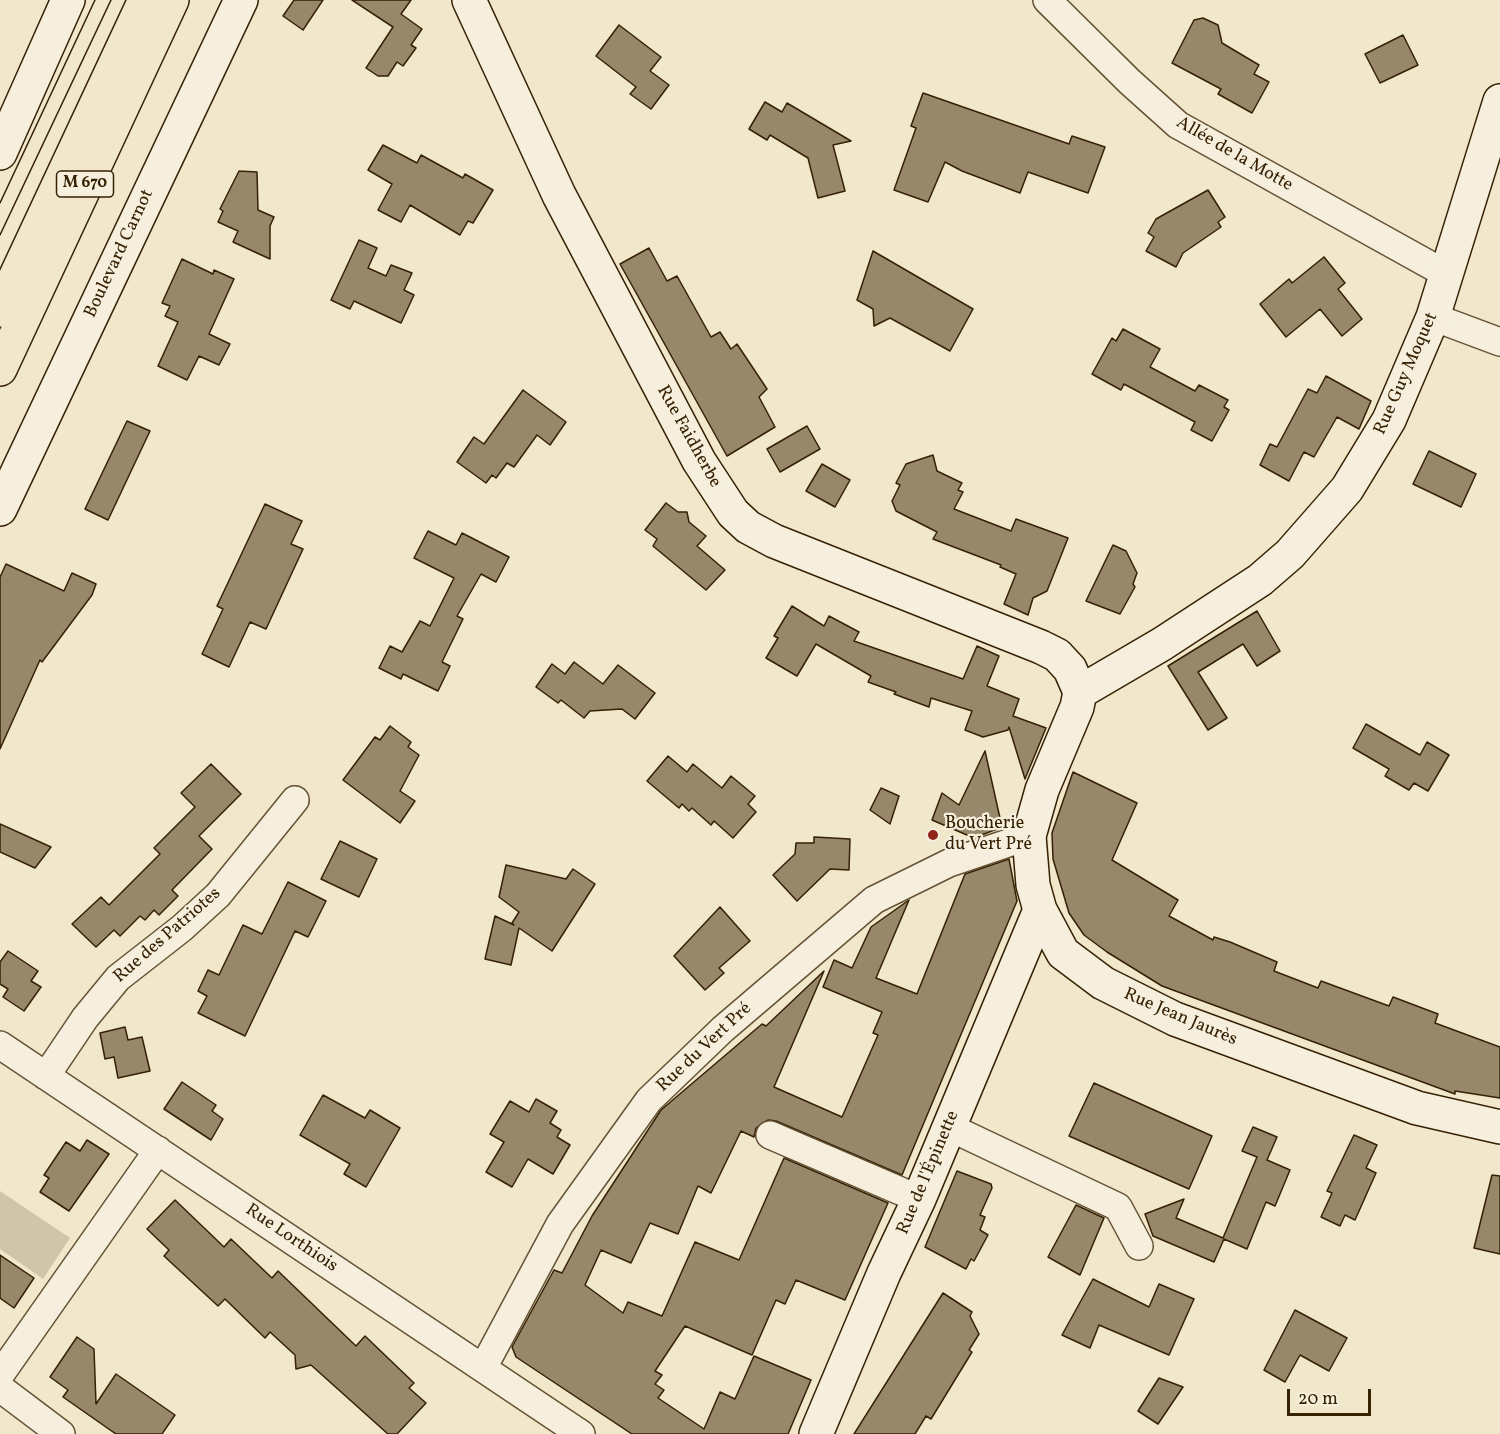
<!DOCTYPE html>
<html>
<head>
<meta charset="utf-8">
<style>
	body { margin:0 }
	#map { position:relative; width:1500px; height:1434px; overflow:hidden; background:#f1e7cb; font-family:Vollkorn,serif }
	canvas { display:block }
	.scale { position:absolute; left:1287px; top:1389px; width:84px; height:27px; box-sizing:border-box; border:3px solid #362103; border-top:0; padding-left:8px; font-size:18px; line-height:21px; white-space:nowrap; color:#362103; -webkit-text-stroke:4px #f6efdd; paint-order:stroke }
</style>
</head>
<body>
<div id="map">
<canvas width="1500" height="1434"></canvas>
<div class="scale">20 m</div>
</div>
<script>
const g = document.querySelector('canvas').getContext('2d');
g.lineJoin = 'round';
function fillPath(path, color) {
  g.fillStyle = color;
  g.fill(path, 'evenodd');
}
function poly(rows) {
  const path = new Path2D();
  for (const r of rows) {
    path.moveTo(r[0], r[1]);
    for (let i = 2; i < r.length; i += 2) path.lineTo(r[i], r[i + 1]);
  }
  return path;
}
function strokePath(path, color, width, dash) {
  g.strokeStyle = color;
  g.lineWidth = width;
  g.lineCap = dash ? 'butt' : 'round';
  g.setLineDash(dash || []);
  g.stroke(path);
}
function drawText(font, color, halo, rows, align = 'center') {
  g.font = font + ' Vollkorn,serif';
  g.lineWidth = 4.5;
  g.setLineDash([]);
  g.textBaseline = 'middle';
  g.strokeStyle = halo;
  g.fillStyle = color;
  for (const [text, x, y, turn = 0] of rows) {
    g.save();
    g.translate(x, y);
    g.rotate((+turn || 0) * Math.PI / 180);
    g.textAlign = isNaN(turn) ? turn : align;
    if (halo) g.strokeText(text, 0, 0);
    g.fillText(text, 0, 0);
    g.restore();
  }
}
fillPath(poly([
	[0,1191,70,1238,43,1279,0,1249]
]), '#d1c5a9');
const building = poly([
	[294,0,323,0,303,30,283,16,294,0],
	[352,0,411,0,401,14,422,29,411,45,416,48,403,66,397,62,388,76,378,76,366,68,393,27,352,0],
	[1203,18,1218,25,1222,43,1259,65,1254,74,1269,82,1252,113,1218,94,1221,89,1172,63,1194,20,1203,18],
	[619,25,661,57,650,71,669,85,651,109,630,94,636,87,596,56,619,25],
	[1403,35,1418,65,1380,83,1365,54,1403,35],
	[923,93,1069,144,1072,136,1105,147,1088,193,1028,172,1020,193,962,171,945,162,928,202,894,190,916,128,911,126,923,93],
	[765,102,782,112,787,103,851,141,833,145,845,191,818,198,808,158,770,135,767,140,749,129,765,102],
	[383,145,417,163,421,155,463,178,465,174,493,190,473,223,468,221,460,235,410,205,401,222,378,210,392,184,368,170,383,145],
	[239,171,257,172,258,210,274,217,270,226,270,259,233,242,238,231,218,222,223,211,220,209,239,171],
	[1208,190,1225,217,1218,222,1221,227,1183,253,1176,267,1146,251,1154,237,1148,233,1156,219,1208,190],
	[359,240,377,248,368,268,386,276,391,265,412,273,404,290,414,295,401,323,354,301,350,309,331,300,359,240],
	[649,248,667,281,677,276,711,337,720,332,731,349,737,344,767,389,759,397,775,427,727,456,620,264,649,248],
	[873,251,973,309,950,351,890,318,874,326,873,309,857,300,873,251],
	[1324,257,1345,283,1338,289,1362,319,1342,336,1320,309,1286,337,1260,304,1289,279,1292,283,1324,257],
	[182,259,213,274,214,270,234,279,209,334,230,344,219,365,199,356,187,380,158,366,178,322,165,316,170,306,162,303,182,259],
	[1123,329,1160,349,1150,367,1195,391,1199,385,1228,400,1224,407,1229,410,1212,441,1191,430,1195,422,1124,384,1121,390,1092,374,1112,338,1116,341,1123,329],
	[1326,376,1371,401,1359,429,1337,417,1314,457,1304,452,1289,481,1260,465,1270,444,1277,447,1308,389,1317,393,1326,376],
	[523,390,566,422,550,445,537,435,514,467,507,463,496,478,492,475,486,483,457,462,474,437,484,444,523,390],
	[127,421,150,431,108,520,85,509,127,421],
	[807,426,820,449,780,472,767,449,807,426],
	[1429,451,1476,474,1461,507,1413,484,1429,451],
	[933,455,937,471,962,483,958,490,963,492,954,509,1011,531,1016,519,1068,538,1047,591,1033,598,1028,615,1004,604,1016,574,1000,567,1001,565,933,539,937,532,896,511,892,501,900,485,896,483,906,464,933,455],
	[822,464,850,480,835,507,806,491,822,464],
	[666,503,678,512,687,512,689,522,706,536,697,546,725,570,706,590,653,546,657,539,645,530,666,503],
	[265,504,302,521,291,544,303,549,266,629,250,622,229,667,202,654,223,609,217,606,265,504],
	[428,531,456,545,462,533,509,557,496,582,481,574,457,616,463,619,442,662,450,666,438,691,403,674,401,679,379,668,390,646,402,652,420,621,430,626,454,578,414,558,428,531],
	[1113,545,1126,551,1137,573,1133,584,1135,587,1120,614,1086,601,1113,545],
	[6,564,64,591,72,573,96,584,92,595,42,662,40,660,0,749,0,577,6,564],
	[792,606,824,626,829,616,859,632,854,641,963,679,977,646,999,656,987,686,1019,699,1013,716,1046,728,1025,779,1009,727,1008,730,983,737,965,730,972,711,931,698,929,707,894,694,896,692,868,682,871,676,816,644,797,676,766,658,778,638,774,636,792,606],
	[1257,611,1280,651,1257,666,1243,644,1198,672,1227,718,1208,730,1168,666,1257,611],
	[574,662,603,684,618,665,655,693,635,719,622,709,590,711,584,718,561,700,558,703,536,687,552,664,565,674,574,662],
	[1366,724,1420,755,1427,742,1449,755,1428,791,1414,783,1409,790,1385,776,1389,769,1353,748,1366,724],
	[390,726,411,742,408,747,419,755,400,791,415,801,400,823,343,780,375,737,380,740,390,726],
	[985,751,1002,827,974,838,932,820,942,793,959,805,985,751],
	[668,756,687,772,693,764,722,788,731,776,755,796,748,804,756,812,733,838,714,821,711,825,692,808,689,811,682,804,679,808,647,781,668,756],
	[211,764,241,794,199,836,212,849,172,890,178,896,159,915,154,910,145,920,140,916,120,936,114,930,96,947,72,924,101,897,109,905,160,854,154,848,195,807,181,793,211,764],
	[1073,772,1137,803,1112,860,1178,900,1169,916,1213,940,1214,937,1230,942,1277,962,1274,971,1318,988,1321,981,1389,1006,1393,997,1438,1014,1435,1023,1500,1047,1500,1098,1455,1091,1455,1094,1162,986,1107,952,1084,935,1069,913,1053,859,1052,833,1073,772],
	[881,788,899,796,890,824,870,810,881,788],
	[0,824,51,847,35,868,0,852,0,824],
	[814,837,850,839,849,870,830,869,797,901,773,875,795,854,796,843,814,843,814,837],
	[340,841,377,859,359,897,321,879,340,841],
	[1009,859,1017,901,902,1175,776,1121,768,1120,756,1128,754,1137,741,1131,711,1193,698,1186,678,1234,650,1223,631,1263,601,1250,585,1285,623,1313,628,1302,662,1316,695,1242,739,1260,784,1158,888,1203,845,1300,796,1280,785,1304,776,1300,752,1355,685,1326,655,1371,662,1375,655,1384,664,1390,658,1398,704,1429,720,1392,735,1399,754,1356,811,1380,788,1434,632,1434,516,1357,512,1347,554,1270,562,1273,592,1216,661,1110,762,1024,766,1026,824,971,774,1087,842,1117,878,1035,873,1033,882,1012,823,987,834,960,852,968,871,927,909,900,876,978,917,994,965,874,1009,859],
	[506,865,566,879,573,869,595,884,552,951,519,928,511,965,485,959,495,916,514,925,512,923,519,912,499,897,506,865],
	[288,882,326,901,308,937,295,931,245,1036,198,1013,207,996,198,991,208,970,219,975,243,925,262,934,288,882],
	[720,907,750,941,719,968,724,973,705,990,674,956,720,907],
	[8,951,38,971,31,981,41,987,24,1011,3,997,8,989,0,984,0,962,8,951],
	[125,1027,128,1040,142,1037,150,1071,118,1078,114,1057,105,1059,100,1033,125,1027],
	[182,1082,216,1105,212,1111,223,1119,211,1140,164,1109,182,1082],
	[1094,1083,1212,1136,1189,1189,1069,1136,1094,1083],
	[323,1095,365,1118,370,1110,400,1128,366,1187,344,1174,350,1164,300,1135,323,1095],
	[536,1099,557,1111,550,1123,561,1130,557,1137,570,1145,553,1174,528,1159,512,1187,486,1172,504,1142,490,1134,510,1101,529,1112,536,1099],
	[1253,1127,1277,1137,1267,1160,1290,1170,1275,1206,1266,1202,1247,1249,1224,1239,1214,1262,1153,1236,1145,1214,1184,1199,1176,1218,1223,1238,1257,1157,1242,1151,1253,1127],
	[1354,1135,1377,1145,1366,1168,1376,1173,1355,1220,1345,1215,1340,1226,1321,1217,1332,1193,1327,1191,1354,1135],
	[87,1140,109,1154,69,1211,40,1192,49,1178,44,1175,66,1142,80,1151,87,1140],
	[957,1171,991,1184,992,1188,980,1215,985,1217,980,1230,988,1235,974,1261,971,1259,966,1269,925,1247,957,1171],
	[1492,1175,1500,1176,1500,1254,1474,1248,1492,1175],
	[175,1200,224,1247,231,1239,272,1278,278,1271,356,1346,365,1336,414,1383,409,1388,426,1403,397,1434,388,1434,311,1365,296,1369,295,1355,270,1332,265,1338,225,1299,218,1306,164,1256,169,1250,147,1229,175,1200],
	[1076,1205,1104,1218,1080,1275,1048,1257,1076,1205],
	[0,1255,34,1278,14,1308,0,1298,0,1255],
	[1093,1279,1149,1307,1159,1284,1194,1299,1169,1355,1099,1325,1090,1348,1062,1335,1093,1279],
	[943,1293,972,1312,970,1316,979,1334,969,1350,972,1352,931,1419,926,1416,915,1434,854,1434,943,1293],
	[1295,1310,1347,1338,1329,1371,1300,1355,1285,1382,1264,1370,1295,1310],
	[77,1337,94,1349,96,1404,116,1374,175,1415,162,1434,116,1434,63,1397,68,1390,50,1377,77,1337],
	[1159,1378,1183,1387,1158,1424,1138,1411,1159,1378]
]);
fillPath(building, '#97886b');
strokePath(building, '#362103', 1.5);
const street = poly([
	[1047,0,1130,82,1178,125,1448,275],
	[1433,317,1500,342],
	[0,1045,581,1434],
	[46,1076,85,1018,118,978,182,928,218,895,295,800],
	[949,1127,1118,1207,1139,1246],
	[770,1135,919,1199],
	[483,1368,560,1224,649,1100,723,1029,874,900,949,863,1029,836],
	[0,1375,158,1150],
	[0,1388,61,1434]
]);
const secondary = poly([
	[469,0,559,195,699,461,733,513,748,527,774,541,1041,647,1057,655,1070,669,1080,692,1077,707,1042,790,1029,836,1033,885,1040,910,1063,953,1103,983,1175,1019,1417,1108,1500,1127],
	[0,153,68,0],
	[0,509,241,0],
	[1080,692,1162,644,1260,580,1290,554,1347,489,1389,420,1433,317,1500,101],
	[816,1434,884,1273,919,1199,1040,910]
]);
const primary = poly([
	[0,310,145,0],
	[0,369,172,0]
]);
strokePath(street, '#655235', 30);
strokePath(secondary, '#362103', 36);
strokePath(primary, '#362103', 36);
strokePath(street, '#f6efdd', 27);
strokePath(secondary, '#f6efdd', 33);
strokePath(primary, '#f1e7cb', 33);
strokePath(poly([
	[0,203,95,0],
	[0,235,111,0]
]), '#362103', 1.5);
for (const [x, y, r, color] of [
	[933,835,6,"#8f2418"]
]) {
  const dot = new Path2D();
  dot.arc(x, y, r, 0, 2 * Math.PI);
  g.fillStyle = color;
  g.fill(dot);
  strokePath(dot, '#f6efdd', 2);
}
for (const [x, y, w] of [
	[85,184,57]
]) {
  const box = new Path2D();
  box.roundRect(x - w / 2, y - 13, w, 26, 4.5);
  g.fillStyle = '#f6efdd';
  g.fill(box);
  strokePath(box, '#362103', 1.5);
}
drawText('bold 16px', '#362103', null, [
	["M 670",85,184]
]);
drawText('18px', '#362103', '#f6efdd', [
	["Allée de la Motte",1234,155,30],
	["Boulevard Carnot",120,254,-65],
	["Rue Guy Moquet",1407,374,-66],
	["Rue Faidherbe",688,437,61],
	["Rue des Patriotes",168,936,-41],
	["Rue Jean Jaurès",1180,1018,23],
	["Rue du Vert Pré",705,1048,-43],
	["Rue de l'Épinette",929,1173,-67],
	["Rue Lorthiois",291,1239,34]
]);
drawText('18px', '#362103', '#f6efdd', [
	["Boucherie",945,825],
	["du Vert Pré",945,846]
], 'left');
</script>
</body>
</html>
